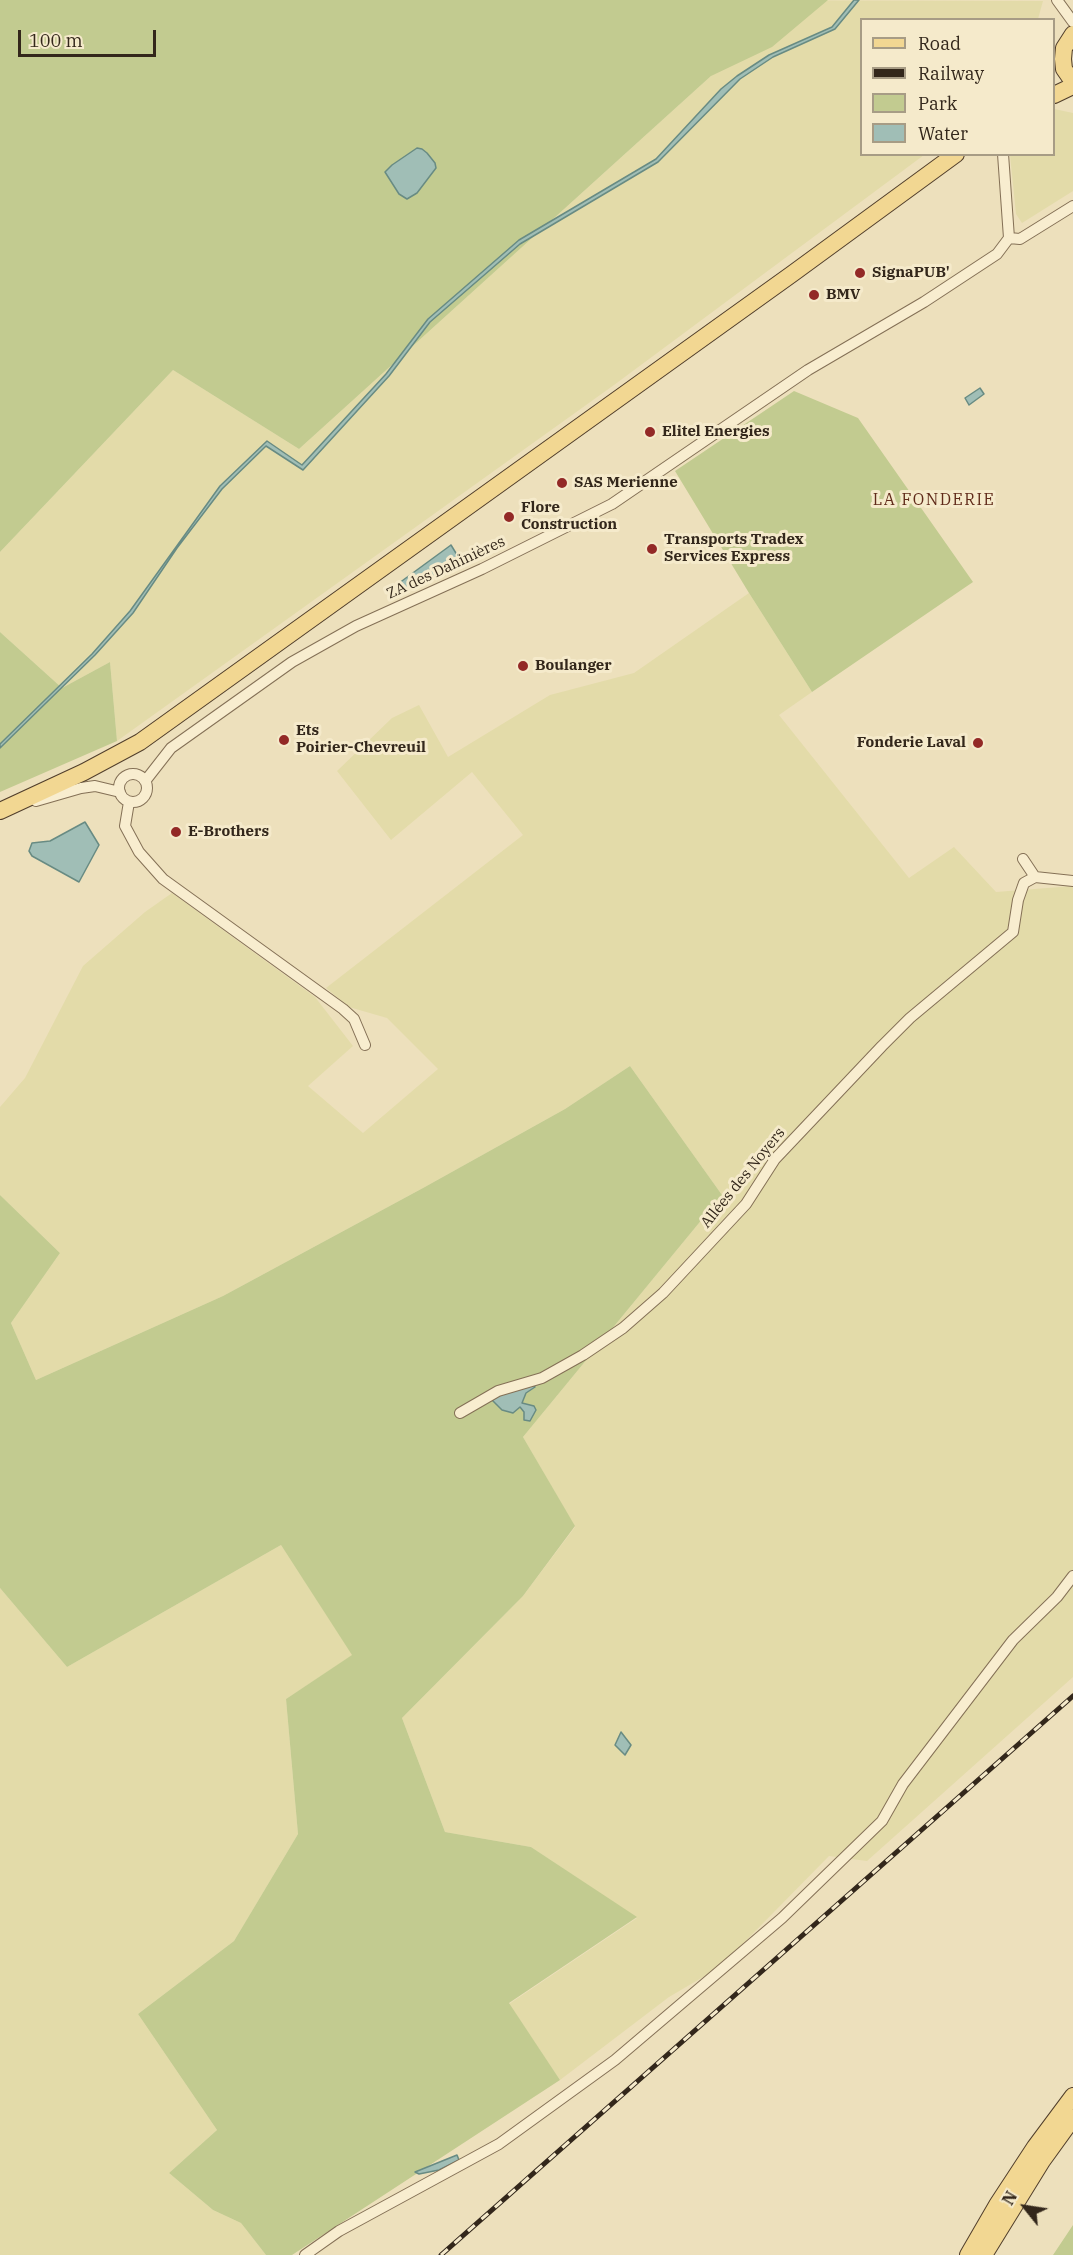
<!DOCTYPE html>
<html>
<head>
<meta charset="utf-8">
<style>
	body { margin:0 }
	#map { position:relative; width:1073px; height:2255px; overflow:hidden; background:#ede0bc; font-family:"IBM Plex Serif",serif }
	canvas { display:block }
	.legend { position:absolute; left:860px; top:18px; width:195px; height:138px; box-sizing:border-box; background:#f5eacb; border:2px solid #a79c85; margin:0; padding:8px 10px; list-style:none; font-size:18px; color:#33271b }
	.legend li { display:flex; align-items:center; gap:12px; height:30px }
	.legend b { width:30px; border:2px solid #a79c85 }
	.north { position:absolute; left:995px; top:2177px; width:60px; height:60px; -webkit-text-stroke:4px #f5eacb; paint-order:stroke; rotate:300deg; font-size:16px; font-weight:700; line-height:24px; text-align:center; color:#33271b }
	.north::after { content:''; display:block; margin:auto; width:21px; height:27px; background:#33271b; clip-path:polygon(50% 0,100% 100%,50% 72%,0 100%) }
	.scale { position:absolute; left:18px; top:30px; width:138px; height:27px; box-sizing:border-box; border:3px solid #33271b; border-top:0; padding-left:8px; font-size:18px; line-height:21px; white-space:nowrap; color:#33271b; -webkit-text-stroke:4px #f5eacb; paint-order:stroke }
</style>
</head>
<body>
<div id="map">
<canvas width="1073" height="2255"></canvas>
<ul class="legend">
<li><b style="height:8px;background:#f2d792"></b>Road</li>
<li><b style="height:8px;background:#33271b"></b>Railway</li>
<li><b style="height:16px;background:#c2cb90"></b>Park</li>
<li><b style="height:16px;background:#a0beb6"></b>Water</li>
</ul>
<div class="north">N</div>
<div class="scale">100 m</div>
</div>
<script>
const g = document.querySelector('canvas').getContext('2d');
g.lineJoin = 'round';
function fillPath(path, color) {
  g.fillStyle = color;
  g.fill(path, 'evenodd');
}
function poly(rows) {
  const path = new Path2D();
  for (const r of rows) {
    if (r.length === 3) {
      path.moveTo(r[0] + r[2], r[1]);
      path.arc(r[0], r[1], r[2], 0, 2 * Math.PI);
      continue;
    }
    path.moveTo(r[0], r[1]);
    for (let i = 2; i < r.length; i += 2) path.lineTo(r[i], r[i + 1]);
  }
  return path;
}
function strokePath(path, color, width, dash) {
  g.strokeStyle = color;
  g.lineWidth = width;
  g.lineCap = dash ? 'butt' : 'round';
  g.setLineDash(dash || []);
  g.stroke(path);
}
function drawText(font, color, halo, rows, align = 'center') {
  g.font = font + ' "IBM Plex Serif",serif';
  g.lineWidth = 6;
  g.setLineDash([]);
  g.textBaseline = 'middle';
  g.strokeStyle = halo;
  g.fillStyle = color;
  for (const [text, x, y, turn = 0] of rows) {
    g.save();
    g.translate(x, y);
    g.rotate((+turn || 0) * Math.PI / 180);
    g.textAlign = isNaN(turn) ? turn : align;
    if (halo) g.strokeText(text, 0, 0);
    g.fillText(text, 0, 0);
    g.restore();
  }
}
fillPath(poly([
	[641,0,1043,1,1038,19,862,20,862,154,924,155,614,385,117,741,110,662,62,688,0,632,0,552,173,370,299,449,711,76],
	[1054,109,1073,113,1073,191,1022,223,1016,214,1010,155,1054,154],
	[749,593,812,692,779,715,909,878,954,847,996,892,1073,886,1073,1677,867,1861,829,1856,720,1967,669,1997,560,2080,509,2004,637,1918,531,1847,445,1832,402,1718,523,1596,575,1527,523,1437,722,1195,630,1066,565,1109,423,1188,223,1296,36,1380,11,1323,60,1253,0,1195,0,1107,25,1078,83,966,145,912,172,893,315,997,353,1046,308,1086,363,1133,438,1069,387,1018,349,1007,326,988,523,835,472,772,391,840,337,771,392,718,419,705,448,757,550,695,634,673],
	[281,1545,353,1655,286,1699,298,1834,234,1941,138,2014,217,2130,169,2173,213,2210,241,2223,266,2255,0,2255,0,1588,67,1667]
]), '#e3dba9');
fillPath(poly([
	[0,0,828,0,772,47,711,76,299,449,173,370,0,552],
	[794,391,858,418,973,582,812,692,749,593,675,471],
	[0,632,62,688,110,662,117,741,0,792],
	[630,1066,722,1195,523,1437,575,1526,523,1596,402,1718,445,1832,531,1847,637,1917,509,2003,560,2080,292,2255,266,2255,241,2223,213,2210,169,2173,217,2130,138,2014,234,1941,298,1834,286,1699,352,1655,281,1545,67,1667,0,1588,0,1195,60,1253,11,1323,36,1380,223,1296,423,1188,565,1109],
	[1073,2225,1073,2255,1053,2255]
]), '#c2cb90');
const water = poly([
	[854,0,859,0,835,29,773,57,740,79,658,162,520,244,430,322,389,376,303,470,266,446,222,489,177,548,133,613,95,655,0,748,0,744,92,654,130,611,220,486,267,441,302,465,386,374,428,319,519,240,656,159,721,89,737,76,769,55,832,27,854,0],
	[417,148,422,149,427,153,435,163,436,168,417,193,407,199,399,194,385,172,392,165,417,148],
	[980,388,984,394,969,405,965,398,980,388],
	[451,545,462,563,403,592,395,586,451,545],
	[85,822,99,845,79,882,32,856,29,851,32,843,50,841,85,822],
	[531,1383,535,1387,526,1393,522,1403,534,1406,536,1410,530,1421,524,1420,524,1412,520,1407,513,1413,502,1410,491,1399,531,1383],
	[621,1732,631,1745,625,1755,615,1745,621,1732],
	[457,2155,459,2160,439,2170,419,2174,415,2172,457,2155]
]);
fillPath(water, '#a0beb6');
strokePath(water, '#688b83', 1.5);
const minor = poly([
	[1057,0,1073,22],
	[1009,238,1020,239,1073,206],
	[133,788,14],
	[146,780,171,748,292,662,356,626,482,569,612,504,808,370,924,302,997,254,1009,238,1003,154],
	[36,801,81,788,95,786,120,792],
	[129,802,125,826,139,852,163,879,343,1009,354,1019,365,1045],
	[1023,859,1035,877],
	[460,1413,498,1391,542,1378,583,1355,623,1328,663,1293,746,1204,775,1159,882,1046,910,1018,1013,932,1018,900,1024,883,1035,877,1073,881],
	[305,2255,339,2231,499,2144,615,2060,782,1918,882,1821,903,1784,1013,1640,1057,1597,1073,1576]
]);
const primary = poly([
	[1073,34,1064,48,1063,59,1064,69,1073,82],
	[1054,95,1073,86],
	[0,811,84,772,140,742,792,274,956,154],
	[968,2255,997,2205,1035,2147,1073,2096],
	[984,2255,1042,2161,1073,2118]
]);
strokePath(minor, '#847056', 12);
strokePath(primary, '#513e2b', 18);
strokePath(minor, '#f8edcf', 10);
strokePath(primary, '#f2d792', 16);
const rail = poly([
	[441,2255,1073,1696]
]);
strokePath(rail, '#33271b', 5);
strokePath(rail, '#f5eacb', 3, [9]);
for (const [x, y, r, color] of [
	[860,273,6,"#932926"],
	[814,295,6,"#932926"],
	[650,432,6,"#932926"],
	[562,483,6,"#932926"],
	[509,517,6,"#932926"],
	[652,549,6,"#932926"],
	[523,666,6,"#932926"],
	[284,740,6,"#932926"],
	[978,743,6,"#932926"],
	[176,832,6,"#932926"]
]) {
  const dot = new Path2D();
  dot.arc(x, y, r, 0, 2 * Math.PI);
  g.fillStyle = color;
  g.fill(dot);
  strokePath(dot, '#f5eacb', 2);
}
drawText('bold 15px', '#33271b', '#f5eacb', [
	["SignaPUB'",872,273],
	["BMV",826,295],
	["Elitel Energies",662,432],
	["SAS Merienne",574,483],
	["Flore",521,508],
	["Construction",521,525],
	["Transports Tradex",664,540],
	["Services Express",664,557],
	["Boulanger",535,666],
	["Ets",296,731],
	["Poirier-Chevreuil",296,748],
	["Fonderie Laval",966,743,"right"],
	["E-Brothers",188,832]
], 'left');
drawText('15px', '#33271b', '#f5eacb', [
	["ZA des Dahinières",446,568,-25],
	["Allées des Noyers",743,1178,-51]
]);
g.letterSpacing = '1.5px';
drawText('16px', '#602b1a', '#f5eacb', [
	["LA FONDERIE",934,500]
]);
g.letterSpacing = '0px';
</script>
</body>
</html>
